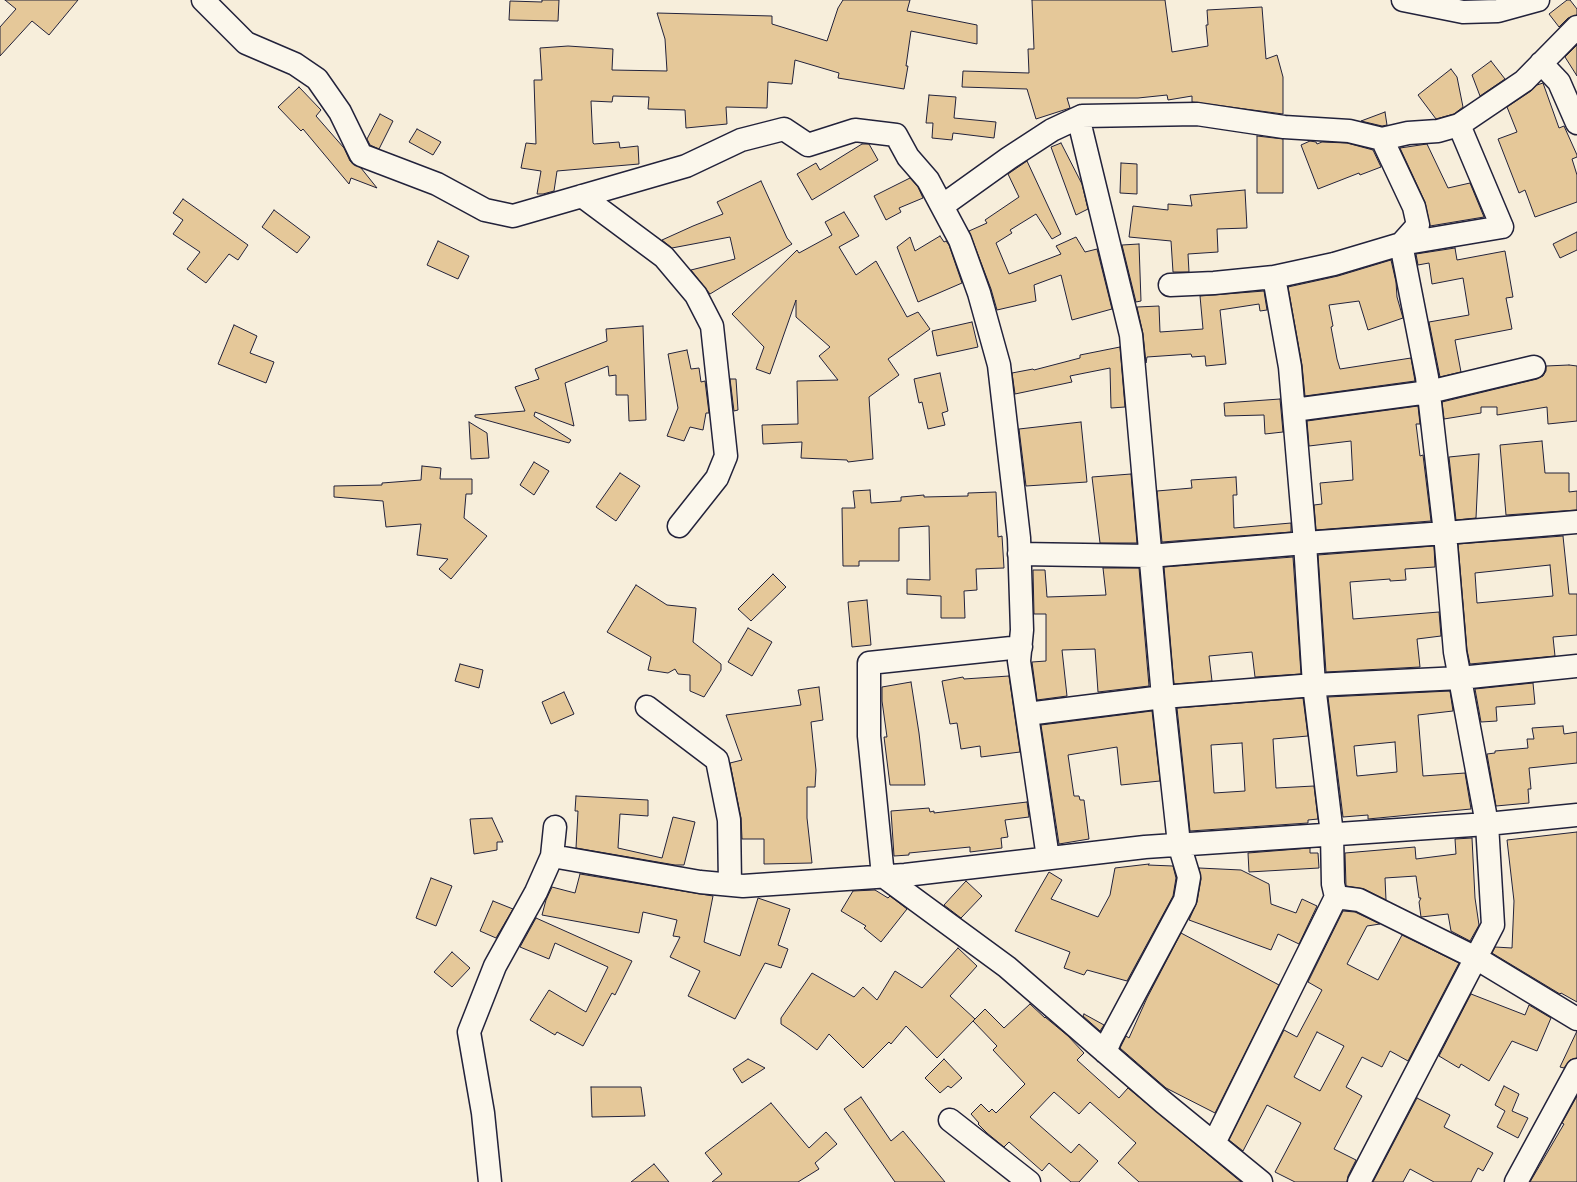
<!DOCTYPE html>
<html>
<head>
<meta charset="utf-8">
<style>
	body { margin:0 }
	canvas { display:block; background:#f7eedb }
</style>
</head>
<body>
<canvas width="1577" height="1182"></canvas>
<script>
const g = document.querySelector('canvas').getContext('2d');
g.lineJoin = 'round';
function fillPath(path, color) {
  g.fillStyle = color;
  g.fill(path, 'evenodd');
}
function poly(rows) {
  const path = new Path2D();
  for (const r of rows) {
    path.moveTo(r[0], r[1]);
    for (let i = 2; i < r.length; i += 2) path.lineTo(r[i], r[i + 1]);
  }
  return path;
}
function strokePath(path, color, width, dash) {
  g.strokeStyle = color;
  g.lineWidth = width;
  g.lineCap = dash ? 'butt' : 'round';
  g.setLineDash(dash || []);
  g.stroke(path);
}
const building = poly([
	[5,0,78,0,49,35,32,21,0,56,0,27,16,9,5,0],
	[542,0,559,0,558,21,509,20,510,1,542,2,542,0],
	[843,0,910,0,907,11,977,25,977,44,911,31,906,66,908,66,904,89,838,78,839,73,795,60,792,84,768,82,767,108,726,107,727,124,686,128,685,110,648,109,649,97,613,96,612,102,591,101,593,143,594,144,619,142,620,148,638,146,639,164,557,171,554,191,543,194,537,194,541,171,521,168,526,143,536,144,534,80,542,80,540,48,568,46,613,49,612,70,667,71,665,39,657,13,772,16,772,24,827,41,838,8,843,0],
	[1032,0,1165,0,1172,52,1208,46,1206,25,1208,25,1207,10,1262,7,1266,59,1277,55,1283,77,1283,114,1192,102,1192,96,1168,100,1167,95,1138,98,1067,98,1070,108,1036,119,1027,89,962,87,963,71,1029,73,1028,49,1034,49,1032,0],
	[1567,0,1570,0,1577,9,1577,15,1568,18,1559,27,1549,14,1567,0],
	[1577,45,1577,76,1565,57,1577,45],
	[1491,61,1505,79,1480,96,1472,75,1491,61],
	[1451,69,1457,77,1463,107,1454,114,1436,119,1418,95,1451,69],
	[1543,83,1559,128,1564,126,1577,155,1577,157,1572,159,1577,175,1577,202,1535,217,1525,190,1519,193,1498,139,1517,132,1507,107,1531,91,1537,85,1543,83],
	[299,87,321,110,316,116,344,148,350,161,361,168,377,188,351,178,349,184,303,129,301,131,278,107,299,87],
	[929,95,956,97,954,118,996,122,994,138,953,133,952,140,932,138,933,123,926,123,929,95],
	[1385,112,1387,125,1382,126,1361,121,1385,112],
	[380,114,393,121,379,149,370,145,367,139,380,114],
	[417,129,441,142,433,155,409,142,417,129],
	[1257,136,1283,139,1283,193,1257,193,1257,136],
	[1310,141,1316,142,1317,144,1322,142,1347,143,1373,150,1381,167,1360,175,1359,173,1318,189,1301,145,1310,141],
	[1061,143,1082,184,1088,209,1076,215,1051,147,1061,143],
	[862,144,869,144,878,160,812,200,797,174,816,163,820,170,862,144],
	[1427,144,1448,188,1470,183,1484,217,1430,226,1425,202,1400,148,1427,144],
	[1027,161,1061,234,1052,239,1036,214,1010,230,1012,233,996,243,1009,274,1061,254,1056,246,1076,237,1085,252,1097,249,1112,309,1072,320,1061,275,1034,285,1036,301,997,310,991,289,969,231,987,223,985,220,1019,197,1008,174,1027,161],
	[1121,163,1137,164,1137,194,1120,193,1121,163],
	[910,178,918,187,923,198,899,208,901,212,886,220,874,196,910,178],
	[761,181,787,238,792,244,710,294,691,270,735,259,730,237,672,248,662,240,693,226,723,214,717,202,761,181],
	[1245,190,1247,228,1217,229,1218,252,1188,254,1189,272,1173,272,1171,241,1129,237,1133,206,1168,210,1168,204,1192,206,1190,195,1245,190],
	[183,199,248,245,238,260,229,254,206,283,187,269,200,252,173,234,183,220,173,213,183,199],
	[274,210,310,237,297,253,262,227,274,210],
	[844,212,859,236,839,247,856,275,876,261,907,317,918,312,930,329,888,359,899,375,869,397,873,459,848,462,847,460,801,458,802,442,763,444,762,425,798,424,797,381,838,380,819,356,830,347,796,317,796,300,770,374,756,369,764,347,732,314,797,250,799,253,832,235,825,222,844,212],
	[1577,232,1577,250,1560,258,1553,244,1577,232],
	[940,236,944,242,946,241,949,245,962,283,918,302,897,247,910,237,915,251,940,236],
	[438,241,469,256,458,279,427,265,438,241],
	[1139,244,1141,301,1136,302,1122,245,1139,244],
	[1455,248,1457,260,1505,251,1513,297,1506,298,1512,329,1455,340,1461,372,1440,377,1429,322,1469,315,1463,278,1432,284,1429,263,1418,265,1416,254,1455,248],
	[1391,260,1396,282,1397,297,1403,318,1368,330,1359,301,1329,305,1333,326,1331,327,1337,359,1340,369,1411,358,1415,381,1305,396,1302,365,1288,287,1338,276,1391,260],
	[1264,291,1267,310,1260,311,1259,304,1220,310,1226,364,1206,366,1205,356,1192,357,1191,354,1147,357,1146,363,1143,334,1137,307,1159,306,1160,332,1203,329,1200,296,1264,291],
	[972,322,978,347,937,356,932,331,972,322],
	[234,325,257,336,250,353,274,362,266,383,218,364,234,325],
	[643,326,646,420,629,421,628,395,616,395,616,375,609,376,608,366,565,383,574,426,535,412,534,416,571,440,569,443,475,417,475,415,525,411,515,387,539,379,535,369,607,341,606,329,643,326],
	[1120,347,1125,407,1111,408,1110,368,1070,376,1072,382,1015,394,1012,373,1033,369,1034,370,1080,358,1080,355,1120,347],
	[687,350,691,369,699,368,701,382,705,381,709,413,706,413,703,430,690,427,684,441,667,436,678,408,668,354,687,350],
	[1569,365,1577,366,1577,421,1548,424,1547,407,1497,415,1497,407,1481,407,1481,413,1444,419,1442,402,1537,379,1543,376,1546,371,1546,366,1569,365],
	[940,373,948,411,942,413,945,425,928,429,922,402,919,403,914,379,940,373],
	[730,379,736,379,738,410,734,411,730,379],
	[1280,399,1283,432,1265,434,1264,415,1225,416,1224,403,1280,399],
	[1418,406,1420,424,1416,424,1420,456,1423,455,1431,521,1316,530,1314,505,1322,504,1320,483,1353,480,1351,441,1309,446,1307,421,1418,406],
	[469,422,487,433,489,458,471,459,469,422],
	[1081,422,1087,482,1026,486,1019,429,1081,422],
	[1542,441,1545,473,1569,473,1569,492,1577,491,1577,510,1506,515,1500,445,1542,441],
	[1479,454,1476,518,1456,520,1449,457,1479,454],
	[534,462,549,471,534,495,520,485,534,462],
	[422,466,441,468,440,479,472,479,472,494,466,494,464,518,487,536,451,579,439,569,448,559,417,555,421,524,386,527,383,501,334,497,334,486,382,485,382,483,421,480,422,466],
	[620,473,640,486,616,521,596,507,620,473],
	[1131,474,1137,543,1100,543,1092,477,1131,474],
	[1236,477,1237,495,1233,495,1234,528,1291,523,1291,532,1162,542,1157,491,1192,488,1191,480,1236,477],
	[870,490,871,503,901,501,901,497,924,495,924,497,968,496,968,493,996,492,998,537,1002,536,1004,568,976,569,977,590,964,591,965,618,941,618,941,596,907,594,907,579,930,580,929,526,899,528,899,561,859,561,859,566,843,566,842,508,855,508,853,491,870,490],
	[1563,536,1569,594,1577,594,1577,635,1553,637,1555,656,1470,664,1467,650,1458,544,1563,536],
	[1550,565,1553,596,1477,603,1475,573,1550,565],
	[1434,546,1435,567,1405,569,1406,580,1390,581,1390,579,1350,582,1353,619,1439,612,1441,636,1417,639,1420,667,1326,672,1318,555,1434,546],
	[1293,557,1301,674,1255,677,1252,652,1209,656,1212,681,1174,684,1164,567,1293,557],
	[1103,568,1139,568,1149,686,1098,692,1095,649,1062,650,1067,696,1037,700,1032,662,1046,661,1046,614,1034,614,1033,570,1045,570,1047,597,1106,595,1103,568],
	[773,574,786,587,751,621,738,609,773,574],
	[636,585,667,605,696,608,693,642,721,664,721,670,704,697,690,691,690,675,678,674,675,669,668,673,648,670,651,657,607,632,636,585],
	[867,600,871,645,852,647,848,602,867,600],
	[748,628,772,642,752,676,728,662,748,628],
	[460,664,483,670,479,688,455,681,460,664],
	[1009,676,1020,752,981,757,980,746,961,749,957,723,950,724,942,681,963,677,964,679,1009,676],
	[911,682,919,733,925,785,890,785,884,737,887,737,882,701,882,687,911,682],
	[1533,683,1535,704,1496,707,1497,721,1481,722,1475,689,1533,683],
	[819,687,823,720,811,722,816,770,815,787,807,787,807,818,812,863,764,864,764,839,742,839,741,818,730,763,742,760,726,715,801,705,798,690,819,687],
	[1450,691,1453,711,1418,715,1423,776,1465,773,1471,809,1368,819,1368,815,1343,817,1328,697,1450,691],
	[1395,742,1397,772,1357,776,1354,746,1395,742],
	[564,692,574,714,551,724,542,702,564,692],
	[1303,698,1308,736,1273,739,1276,788,1314,786,1318,819,1308,820,1308,823,1190,831,1177,708,1303,698],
	[1242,743,1245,791,1214,793,1211,745,1242,743],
	[1152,711,1160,781,1121,785,1117,747,1068,755,1074,796,1079,796,1080,800,1084,800,1089,839,1059,844,1041,725,1152,711],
	[1563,726,1564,734,1577,732,1577,763,1529,768,1531,789,1528,789,1529,803,1496,806,1487,754,1495,753,1495,751,1528,748,1527,739,1534,739,1532,728,1563,726],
	[576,796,648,800,648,816,620,814,618,848,662,858,673,817,695,822,684,865,675,865,576,848,578,811,575,811,576,796],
	[1027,802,1029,817,1005,820,1008,837,1001,838,1002,848,970,852,970,847,909,853,909,855,894,856,891,811,929,808,930,812,934,811,934,813,1027,802],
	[492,818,503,842,497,842,497,850,474,854,470,819,492,818],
	[1577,832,1577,1002,1561,993,1560,994,1492,953,1495,947,1512,948,1514,901,1507,840,1577,832],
	[1472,838,1475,898,1479,925,1470,941,1451,931,1448,914,1421,917,1419,902,1421,898,1419,898,1416,876,1385,878,1386,900,1364,889,1346,886,1345,853,1415,847,1416,859,1456,854,1455,839,1472,838],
	[1310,848,1310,853,1318,853,1319,868,1249,872,1248,853,1310,848],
	[1149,864,1148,865,1173,866,1176,878,1173,896,1127,981,1087,970,1084,975,1064,968,1070,952,1015,931,1049,872,1062,880,1051,899,1098,917,1110,895,1115,868,1149,864],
	[1199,868,1241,870,1269,884,1271,904,1296,913,1302,899,1317,906,1299,944,1278,934,1271,950,1189,920,1197,902,1201,879,1199,868],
	[580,874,713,896,704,942,740,956,758,898,790,909,778,945,788,949,781,968,765,963,735,1019,688,996,700,971,670,957,680,937,673,936,677,920,643,912,639,933,542,915,546,900,552,887,575,893,580,874],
	[431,878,452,886,436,926,416,918,431,878],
	[966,881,982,896,961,918,944,905,966,881],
	[875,890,888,898,890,896,907,909,881,942,864,928,866,926,841,911,853,891,875,890],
	[493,901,513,909,496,938,480,931,493,901],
	[1343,911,1355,912,1380,924,1367,926,1347,964,1378,980,1402,935,1459,963,1408,1061,1390,1051,1382,1067,1362,1057,1346,1087,1362,1096,1334,1149,1356,1160,1348,1176,1347,1182,1295,1182,1275,1172,1301,1123,1267,1105,1243,1151,1229,1140,1284,1030,1297,1037,1322,990,1308,982,1343,911],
	[1317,1032,1344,1046,1320,1091,1294,1077,1317,1032],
	[536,918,632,961,615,995,612,993,583,1046,557,1032,555,1035,530,1020,549,990,586,1012,608,967,555,943,549,959,520,947,536,918],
	[1181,933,1279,985,1215,1113,1166,1088,1120,1048,1126,1036,1129,1038,1147,998,1181,933],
	[958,948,977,966,950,996,975,1019,937,1058,906,1026,891,1044,889,1042,863,1068,829,1034,817,1050,796,1034,781,1024,781,1018,812,973,854,997,863,987,877,1000,895,971,922,988,958,948],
	[452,952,470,968,452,987,434,972,452,952],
	[1471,994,1525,1015,1529,1005,1551,1018,1537,1051,1512,1041,1489,1081,1461,1064,1459,1068,1439,1056,1471,994],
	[1030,1004,1045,1018,1045,1017,1068,1036,1084,1053,1077,1060,1119,1098,1128,1088,1241,1182,1139,1182,1118,1163,1136,1143,1090,1102,1079,1114,1054,1092,1030,1117,1071,1153,1079,1144,1098,1161,1079,1182,1071,1182,1049,1163,1042,1171,1009,1142,1004,1147,987,1133,978,1124,979,1123,971,1114,981,1104,989,1112,992,1109,996,1113,1025,1084,993,1050,997,1046,973,1021,985,1009,1004,1028,1030,1004],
	[1084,1014,1104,1025,1100,1031,1083,1016,1084,1014],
	[1577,1031,1577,1058,1570,1060,1564,1068,1560,1067,1577,1031],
	[748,1059,765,1068,742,1083,733,1069,748,1059],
	[944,1059,962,1078,951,1088,948,1086,940,1093,925,1078,944,1059],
	[1504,1086,1519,1094,1512,1111,1528,1118,1518,1138,1497,1127,1505,1111,1495,1105,1504,1086],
	[591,1087,641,1087,645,1116,592,1117,591,1087],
	[1577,1096,1577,1182,1530,1182,1564,1124,1562,1123,1577,1096],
	[861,1097,891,1141,903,1131,945,1182,895,1182,844,1109,861,1097],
	[1417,1098,1450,1115,1444,1127,1493,1153,1483,1171,1478,1168,1471,1182,1434,1182,1410,1169,1403,1182,1373,1182,1417,1098],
	[771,1103,809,1148,826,1132,837,1144,815,1163,819,1169,798,1182,712,1182,722,1174,705,1153,771,1103],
	[654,1164,669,1182,631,1182,654,1164]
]);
fillPath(building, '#e5c899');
strokePath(building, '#22223b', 1);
const minor = poly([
	[203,0,246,43,295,64,317,79,340,112,361,155,437,184,485,210,513,216,686,166,741,140,784,129,808,145,855,130,896,135,908,157,928,180,960,240,979,293,999,365,1019,538,1022,630,1019,661,1048,858],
	[1403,0,1463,12,1498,11,1538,0],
	[1541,63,1559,82,1577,123],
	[582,196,664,257,696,295,712,326,726,456,717,478,679,526],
	[942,206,1009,158,1052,130,1082,116],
	[1274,277,1334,264,1401,244,1502,227,1459,125],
	[1170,285,1214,283,1274,277,1290,367,1305,543,1314,685,1332,834,1333,884,1336,897,1214,1143],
	[1294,410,1429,392,1534,367],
	[1019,554,1149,556,1305,543,1445,533,1577,522],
	[1021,647,869,663,869,736,883,876,1007,967,1163,1102,1261,1182],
	[647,707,717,760,729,820,730,884],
	[1027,714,1163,697,1314,685,1460,678,1577,666],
	[552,856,700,882,743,886,905,875,1145,847,1487,824,1577,815],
	[1336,897,1359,900,1476,958,1577,1019],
	[1105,1052,1111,1038,1185,900,1189,877,1179,844,1163,697,1131,335,1080,125,1082,116,1197,114,1284,127,1349,131,1382,139,1408,133,1438,131,1459,125,1524,81,1577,27],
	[950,1120,1029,1182],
	[490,1182,483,1113,469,1032,495,966,536,892,552,856,555,827],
	[1359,1182,1493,925,1487,824,1455,652,1445,533,1427,377,1401,244,1418,225,1414,207,1382,139],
	[1516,1182,1577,1070]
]);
strokePath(minor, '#22223b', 25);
strokePath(minor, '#fbf7ec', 22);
</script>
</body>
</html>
